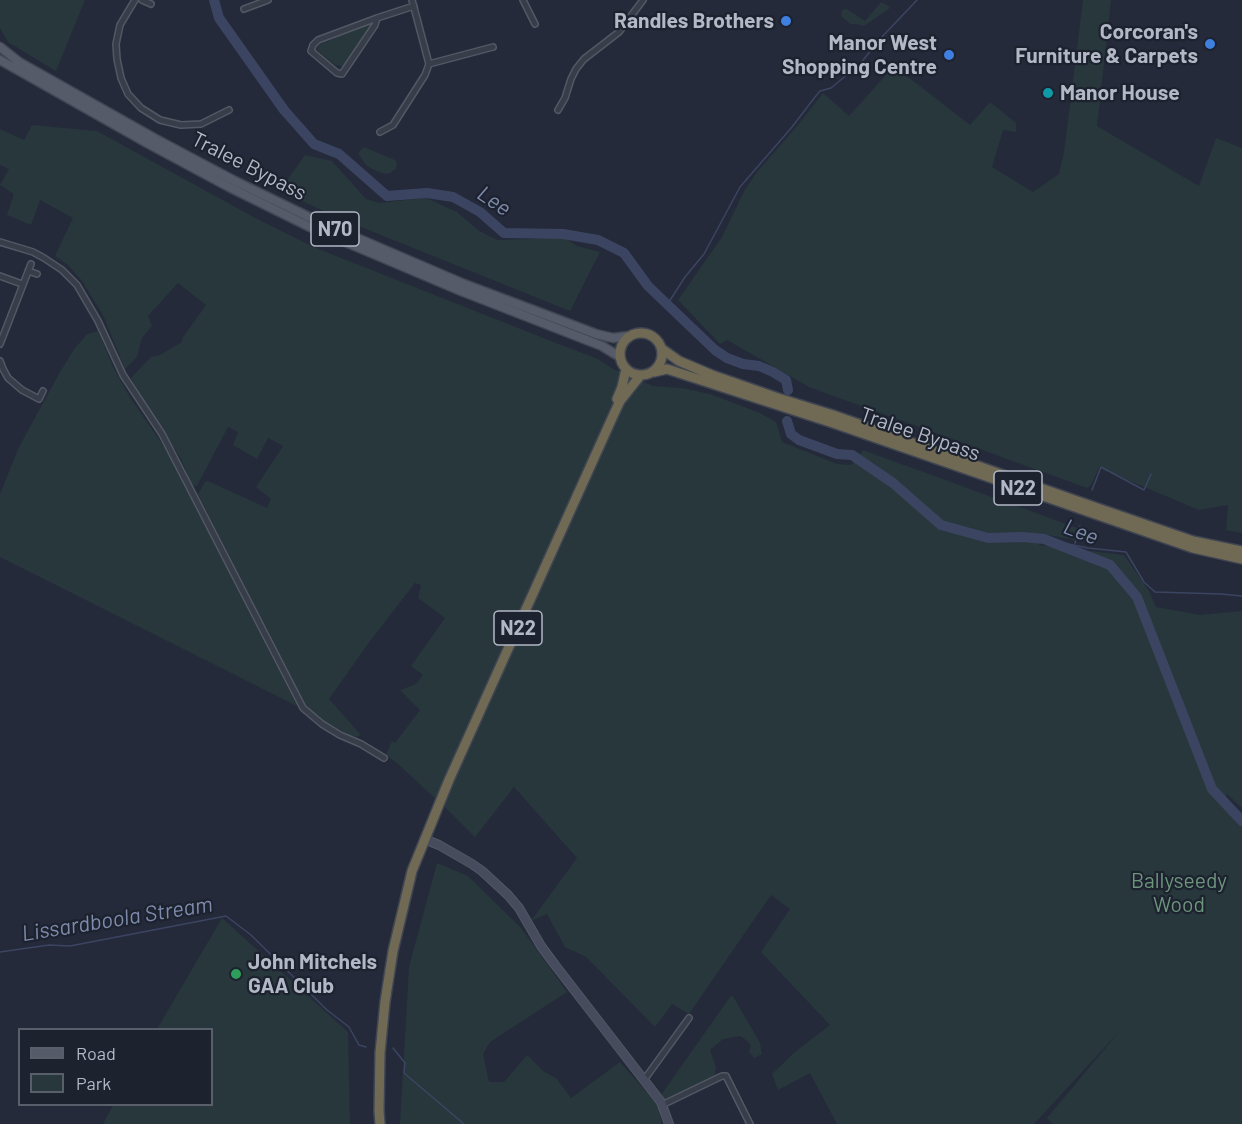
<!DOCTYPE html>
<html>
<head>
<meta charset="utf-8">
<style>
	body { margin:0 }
	#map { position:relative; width:1242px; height:1124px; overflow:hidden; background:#242a3a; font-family:Barlow,sans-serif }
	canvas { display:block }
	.legend { position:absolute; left:18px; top:1028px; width:195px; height:78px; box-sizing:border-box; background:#1d222f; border:2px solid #595e6b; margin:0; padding:8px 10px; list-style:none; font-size:18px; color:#b3b8c6 }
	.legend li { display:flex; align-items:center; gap:12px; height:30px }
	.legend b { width:30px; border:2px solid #595e6b }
</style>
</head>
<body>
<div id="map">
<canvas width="1242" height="1124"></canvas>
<ul class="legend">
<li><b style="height:8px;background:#565b6a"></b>Road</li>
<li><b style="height:16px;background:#27373c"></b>Park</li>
</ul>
</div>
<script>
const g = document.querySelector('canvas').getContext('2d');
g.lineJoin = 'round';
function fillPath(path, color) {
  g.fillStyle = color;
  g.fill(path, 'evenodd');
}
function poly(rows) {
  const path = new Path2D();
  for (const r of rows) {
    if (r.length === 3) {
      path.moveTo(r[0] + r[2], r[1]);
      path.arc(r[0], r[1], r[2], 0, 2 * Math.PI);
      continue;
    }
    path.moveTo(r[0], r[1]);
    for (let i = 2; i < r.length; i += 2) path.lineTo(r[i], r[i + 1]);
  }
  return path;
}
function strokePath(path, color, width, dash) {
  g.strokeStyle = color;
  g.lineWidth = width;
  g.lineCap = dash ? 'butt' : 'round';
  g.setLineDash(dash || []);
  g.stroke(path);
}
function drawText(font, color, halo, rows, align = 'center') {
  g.font = font + ' Barlow,sans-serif';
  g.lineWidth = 4.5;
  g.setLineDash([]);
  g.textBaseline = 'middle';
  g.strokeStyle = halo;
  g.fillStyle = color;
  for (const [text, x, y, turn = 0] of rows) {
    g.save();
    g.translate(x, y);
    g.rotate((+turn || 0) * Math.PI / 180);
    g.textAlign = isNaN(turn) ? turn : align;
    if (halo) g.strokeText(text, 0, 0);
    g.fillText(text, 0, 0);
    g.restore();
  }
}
fillPath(poly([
	[0,0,85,0,56,71,8,42,0,28],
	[1083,0,1111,0,1097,126,1199,186,1216,138,1242,148,1242,533,1226,530,1228,505,1199,510,1099,468,1091,485,1087,488,809,387,727,340,720,344,678,300,722,237,744,191,757,172,798,125,823,93,849,116,894,66,970,125,990,102,1016,123,1016,132,1003,130,992,167,1033,192,1059,174,1064,152],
	[881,2,887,5,890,8,864,26,856,24,850,24,841,16,842,10,847,9,865,21],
	[369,24,371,26,345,66,339,66,334,64,317,50,318,45],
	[32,125,97,131,259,220,316,248,556,343,598,359,613,369,653,386,682,388,710,394,760,413,776,422,782,442,837,464,851,465,863,450,1088,532,1085,542,1043,534,1039,545,1124,555,1149,591,1156,607,1200,615,1242,611,1242,808,1227,794,1224,797,1242,813,1242,1124,1053,1124,1047,1118,1118,1033,1034,1124,837,1124,810,1073,778,1090,772,1074,795,1052,830,1025,761,952,790,909,771,895,689,1014,672,1004,655,1027,586,957,565,947,547,914,531,921,577,858,514,787,475,837,454,816,397,763,386,755,392,741,395,743,420,710,400,690,416,684,423,675,411,666,445,618,418,598,421,585,415,583,370,641,329,699,361,735,356,737,350,735,319,718,304,705,198,494,205,482,208,481,267,508,271,499,256,487,283,446,268,438,257,459,233,445,238,432,228,427,197,486,192,485,181,459,141,398,131,378,151,357,160,355,182,342,183,337,206,305,178,283,148,316,152,326,142,338,137,357,125,369,103,315,82,281,68,265,55,256,73,218,40,200,31,225,7,215,14,194,0,185,9,169,0,165,0,129,24,140],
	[364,147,395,160,397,163,396,169,388,174,382,173,370,168,366,165,358,153],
	[305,155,332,161,366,199,379,203,426,198,457,212,479,231,497,240,565,238,577,246,600,252,570,311,336,217,280,190],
	[98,331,114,369,131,399,170,455,297,706,0,557,0,494,19,447,60,372,75,348,87,334],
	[437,863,468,876,521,928,567,992,490,1042,483,1054,489,1082,504,1082,527,1055,543,1071,556,1078,571,1098,620,1062,657,1104,662,1124,400,1124,409,967],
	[222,918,348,1032,350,1124,103,1124,113,1105,212,1104,212,1030,157,1029],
	[733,996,760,1043,762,1054,754,1058,749,1052,751,1045,741,1036,723,1039,710,1050,716,1068,714,1078,672,1099,664,1099,661,1095,730,997]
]), '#27373c');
strokePath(poly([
	[667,305,685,277,704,254,740,187,792,127,815,97,820,91,831,88,860,64,880,39,917,0],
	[1092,490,1101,467,1144,490,1151,474],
	[1044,539,1088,548,1126,552,1144,582,1155,592,1221,594,1242,596],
	[1075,543,1080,526],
	[0,952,49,945,70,946,226,916,251,935,327,1010,349,1027,359,1045,366,1047],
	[393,1048,405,1063,404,1073,464,1124]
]), '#3b4562', 1.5);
strokePath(poly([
	[214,0,219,18,284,110,314,144,339,154,387,196,427,193,453,197,480,212,504,233,563,234,598,240,624,253,648,286,715,350,727,358,743,364,759,366,773,372,786,380,788,390],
	[787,421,791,434,799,440,837,454,852,455,893,483,941,525,988,538,1022,537,1044,539,1110,565,1137,597,1212,789,1242,821]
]), '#3b4562', 10);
const street = poly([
	[135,0,120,25,116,44,117,59,121,78,128,94,141,108,160,120,181,125,201,124,229,110],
	[142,0,151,4],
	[523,0,535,24],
	[244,9,268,0],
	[377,18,375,25,342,74,337,73,311,51,313,45,318,40,377,18,414,6],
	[429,64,493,47],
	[558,110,565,98,571,79,576,69,584,59,619,32,643,0],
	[380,132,393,125,425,75,429,64,412,0],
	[0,242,33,252,44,258,62,270,77,285,98,321,123,375,162,434,303,708,322,724,340,735,361,744,384,758],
	[28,271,37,274],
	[0,276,22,284],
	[0,344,31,264],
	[0,361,3,369,8,378,22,390,39,399,43,391],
	[644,1080,689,1018],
	[662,1105,722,1076,726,1076,750,1124]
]);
const secondary = poly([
	[424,839,439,845,472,864,482,871,508,895,519,908,541,946,555,965,661,1102,669,1124]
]);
const primary = poly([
	[0,47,19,62,154,138,235,181,315,220,464,284,541,313,596,334,613,338,629,336],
	[0,60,147,143,229,187,310,227,461,291,602,346,620,357]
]);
const highway = poly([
	[641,354,21],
	[662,349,679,361,712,375,778,398,833,415,1080,502,1193,541,1242,551],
	[654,372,667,369,833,423,1193,548,1242,559],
	[617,399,622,387,626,369],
	[380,1124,379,1111,380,1053,385,1002,393,951,412,871,449,780,613,416,620,401,640,376]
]);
strokePath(street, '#535865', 8);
strokePath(secondary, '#535865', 10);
strokePath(primary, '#414653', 11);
strokePath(highway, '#404552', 12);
strokePath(street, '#383d4a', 5);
strokePath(secondary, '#464b5d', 8);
strokePath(primary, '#565b6a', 8);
strokePath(highway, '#706a55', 9);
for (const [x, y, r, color] of [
	[786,21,6,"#3f7fe0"],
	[1210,44,6,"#3f7fe0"],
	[949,55,6,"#3f7fe0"],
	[1048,93,6,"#0f9aa8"],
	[236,974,6,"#2e9e5b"]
]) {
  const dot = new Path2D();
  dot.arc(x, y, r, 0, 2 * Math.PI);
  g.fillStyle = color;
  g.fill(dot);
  strokePath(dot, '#1d222f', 2);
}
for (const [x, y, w] of [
	[335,229,48],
	[1018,488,48],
	[518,628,48]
]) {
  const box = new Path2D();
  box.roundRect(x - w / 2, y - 17, w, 34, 4.5);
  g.fillStyle = '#1d222f';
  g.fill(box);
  strokePath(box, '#b3b8c6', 1.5);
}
drawText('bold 20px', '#b3b8c6', null, [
	["N70",335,229],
	["N22",1018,488],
	["N22",518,628]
]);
drawText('bold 21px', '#b3b8c6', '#1d222f', [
	["Randles Brothers",774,21],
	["Corcoran's",1198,32],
	["Furniture & Carpets",1198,56],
	["Manor West",937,43],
	["Shopping Centre",937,67],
	["Manor House",1060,93,"left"],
	["John Mitchels",248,962,"left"],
	["GAA Club",248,986,"left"]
], 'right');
drawText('21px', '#b3b8c6', '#1d222f', [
	["Tralee Bypass",249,166,27],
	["Tralee Bypass",920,434,19]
]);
drawText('21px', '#6c957c', '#1d222f', [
	["Ballyseedy",1179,881],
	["Wood",1179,905]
]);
drawText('italic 22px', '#7d8aac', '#1d222f', [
	["Lee",494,201,34],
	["Lee",1081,532,21],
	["Lissardboola Stream",117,919,-9]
]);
</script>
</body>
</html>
